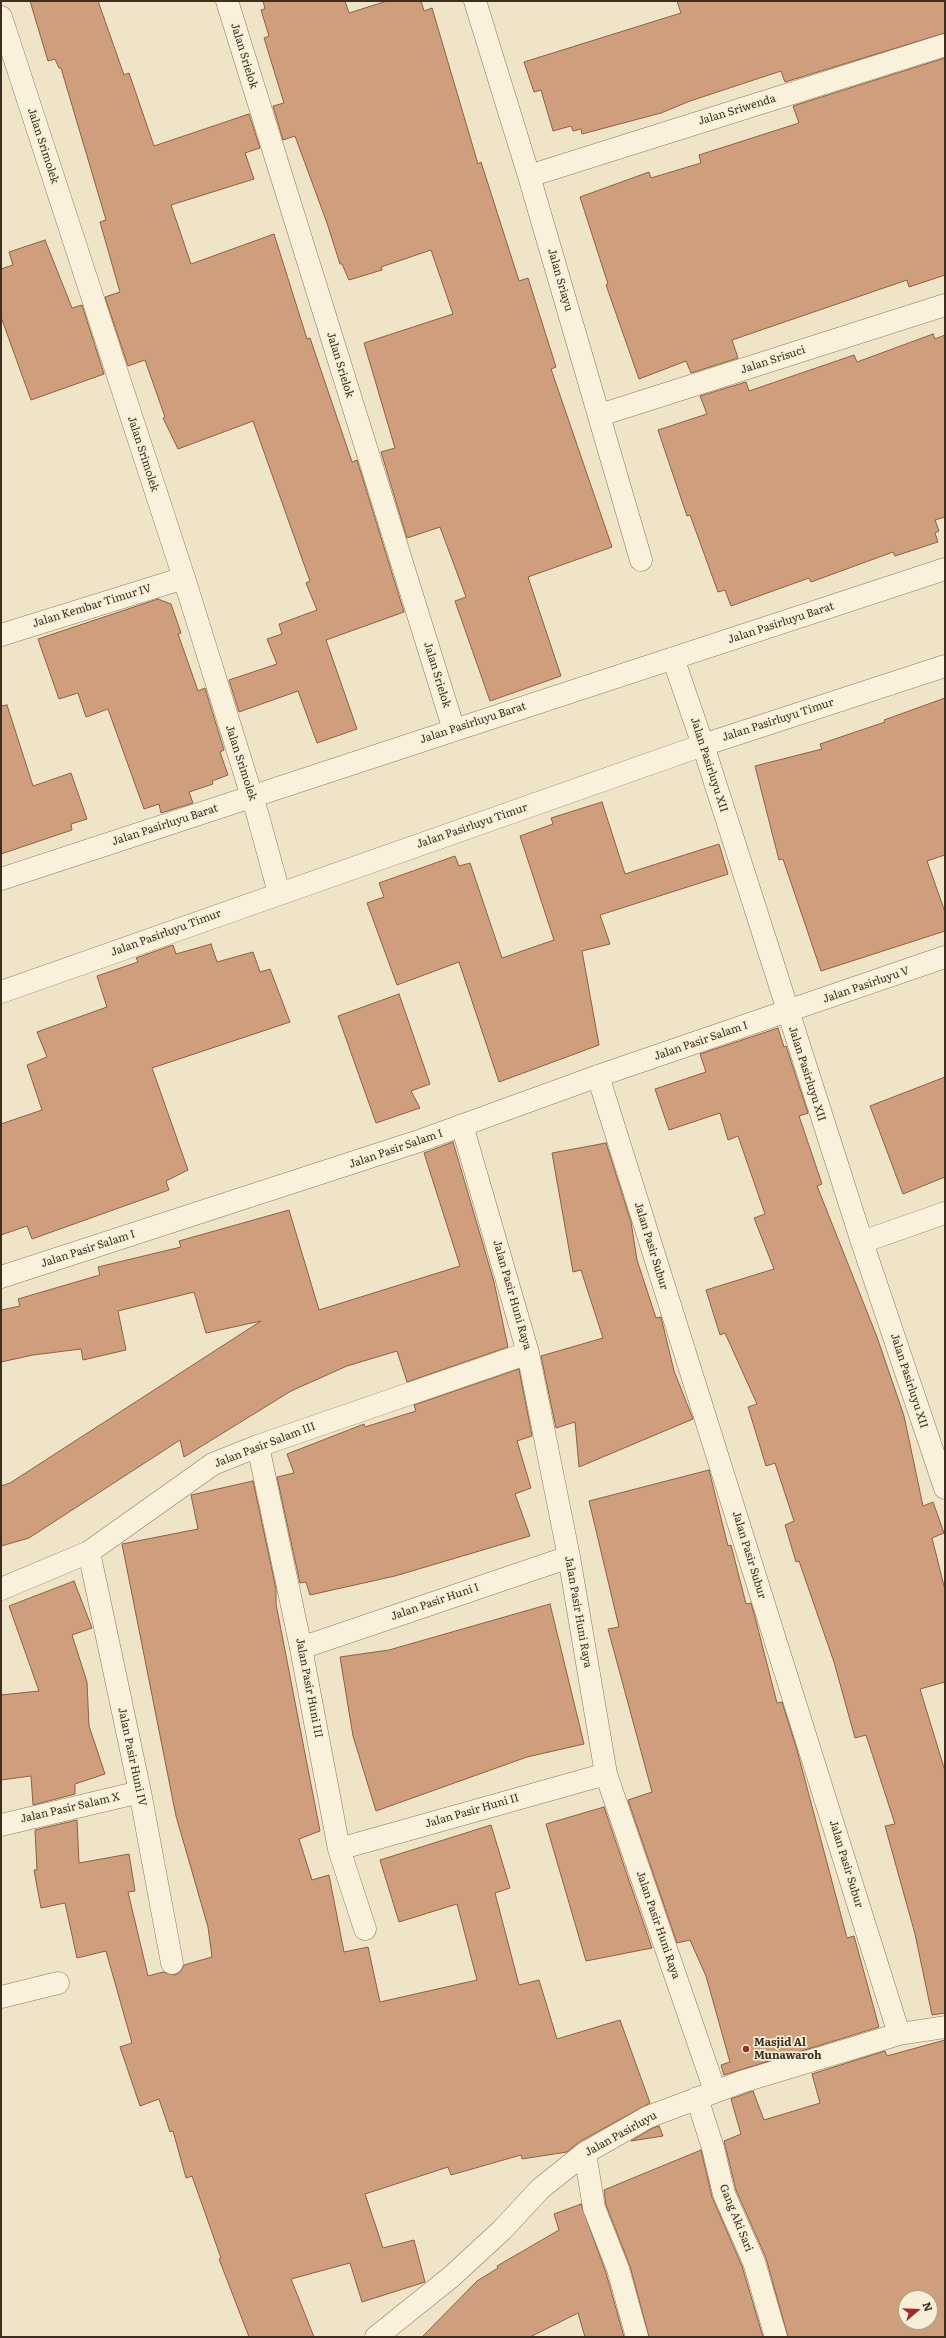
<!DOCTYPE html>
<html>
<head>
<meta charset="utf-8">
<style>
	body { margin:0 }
	#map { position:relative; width:946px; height:2338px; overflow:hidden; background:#f0e4c8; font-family:Literata,serif }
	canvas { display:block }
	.frame { position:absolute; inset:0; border:2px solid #3d2e20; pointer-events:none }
	.north { position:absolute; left:898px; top:2290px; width:40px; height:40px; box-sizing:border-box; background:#f7eed8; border:1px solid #ada18e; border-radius:50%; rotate:71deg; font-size:11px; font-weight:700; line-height:16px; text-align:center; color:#3d2e20 }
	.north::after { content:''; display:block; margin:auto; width:14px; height:18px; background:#9e2a2b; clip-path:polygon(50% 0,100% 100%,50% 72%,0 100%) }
</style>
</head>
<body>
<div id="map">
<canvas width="946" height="2338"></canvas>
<div class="frame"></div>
<div class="north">N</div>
</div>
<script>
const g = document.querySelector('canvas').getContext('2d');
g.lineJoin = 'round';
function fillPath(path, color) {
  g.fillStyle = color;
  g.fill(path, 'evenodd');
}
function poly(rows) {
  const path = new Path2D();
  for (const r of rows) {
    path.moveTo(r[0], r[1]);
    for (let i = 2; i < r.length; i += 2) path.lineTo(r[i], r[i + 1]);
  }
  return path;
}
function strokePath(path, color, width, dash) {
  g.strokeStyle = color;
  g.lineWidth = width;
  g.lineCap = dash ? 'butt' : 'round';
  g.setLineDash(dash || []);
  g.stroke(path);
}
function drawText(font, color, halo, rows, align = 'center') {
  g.font = font + ' Literata,serif';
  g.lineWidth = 3.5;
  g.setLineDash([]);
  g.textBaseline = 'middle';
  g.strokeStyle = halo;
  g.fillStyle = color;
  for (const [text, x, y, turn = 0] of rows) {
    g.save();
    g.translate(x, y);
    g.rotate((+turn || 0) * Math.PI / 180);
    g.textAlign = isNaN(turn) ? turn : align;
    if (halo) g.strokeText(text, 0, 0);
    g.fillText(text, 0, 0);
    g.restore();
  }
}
const building = poly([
	[30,1,98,1,124,75,129,73,154,146,249,114,260,148,245,153,254,179,171,205,191,264,274,234,307,339,310,338,352,462,357,460,404,612,326,640,357,729,317,743,298,691,239,712,229,680,277,664,267,639,282,634,279,624,317,610,306,583,310,581,253,421,178,449,163,418,165,417,145,360,128,366,105,297,120,292,100,222,106,220,61,68,59,68,55,59,48,61,30,1],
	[263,1,345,1,349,13,387,1,421,1,424,11,432,8,478,164,481,162,519,281,528,278,556,367,551,369,612,547,528,577,561,676,490,701,455,601,466,597,440,527,407,538,381,452,395,448,364,343,453,314,431,250,381,267,382,270,349,280,342,264,340,264,327,223,295,136,283,140,273,106,284,103,264,38,269,36,261,10,265,9,263,1],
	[677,1,945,1,945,33,785,82,781,71,690,101,661,113,582,134,581,129,573,131,571,126,553,131,541,90,534,92,524,62,681,13,677,1],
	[945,58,945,275,909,287,907,280,732,340,738,358,691,373,686,361,639,379,606,285,608,284,580,197,649,172,651,178,701,163,699,155,799,123,793,106,945,58],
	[45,240,72,308,82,305,104,374,31,400,1,317,1,269,13,265,9,252,45,240],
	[933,334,935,339,945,335,945,517,935,520,939,531,935,533,938,542,895,556,893,552,811,582,809,578,731,606,725,590,718,592,690,515,687,516,658,430,707,414,700,396,746,382,749,391,854,355,857,362,933,334],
	[158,599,171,604,181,633,178,634,198,691,205,688,224,750,220,752,228,775,212,781,213,784,189,792,193,803,161,813,159,804,144,809,108,709,86,717,78,693,59,699,38,639,158,599],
	[945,698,945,855,927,861,945,912,945,931,821,971,783,859,779,860,755,766,822,749,820,744,885,722,884,720,945,698],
	[7,705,33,786,71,773,87,819,71,824,72,830,1,854,1,706,7,705],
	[602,802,625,874,719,844,728,874,600,915,610,944,582,951,599,1045,499,1082,459,962,397,985,367,903,384,897,379,883,455,856,459,866,470,863,502,958,554,940,520,836,553,824,551,818,602,802],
	[211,944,217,962,253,952,260,972,270,969,290,1022,152,1068,188,1170,166,1181,169,1190,32,1239,27,1226,1,1235,1,1124,42,1110,27,1065,47,1057,37,1032,107,1007,97,976,138,962,136,958,173,945,176,954,211,944],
	[399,994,430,1084,411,1091,420,1108,376,1123,338,1016,399,994],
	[778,1028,784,1047,786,1046,808,1113,799,1116,822,1184,817,1186,877,1337,904,1416,923,1506,933,1502,944,1533,932,1538,945,1590,945,1682,920,1689,945,1771,945,2013,932,2015,915,1934,885,1826,895,1824,866,1735,855,1738,834,1662,799,1561,796,1562,785,1525,794,1521,775,1463,766,1466,748,1407,757,1404,725,1333,720,1335,706,1290,774,1269,754,1218,765,1214,738,1136,728,1140,720,1113,669,1130,655,1089,706,1072,700,1054,778,1028],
	[945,1077,945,1177,903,1194,870,1106,945,1077],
	[453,1142,494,1282,508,1347,407,1382,397,1351,347,1366,291,1391,184,1457,180,1440,29,1538,1,1546,1,1486,10,1483,261,1321,206,1333,194,1292,118,1311,126,1350,83,1360,81,1349,33,1355,1,1362,1,1310,20,1306,18,1299,100,1275,98,1267,181,1247,179,1241,289,1210,319,1310,460,1266,424,1153,453,1142],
	[606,1143,631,1222,637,1260,656,1318,661,1317,674,1371,693,1419,579,1467,575,1422,556,1428,541,1356,603,1338,581,1270,573,1272,552,1153,606,1143],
	[519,1369,532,1436,517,1441,531,1488,515,1494,530,1536,395,1576,310,1595,306,1582,300,1583,277,1477,294,1473,287,1454,364,1424,365,1427,416,1411,414,1405,519,1369],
	[709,1470,728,1546,731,1545,746,1604,751,1603,755,1617,777,1703,782,1702,797,1750,847,1938,854,1936,879,2027,724,2075,721,2065,730,2062,706,1976,690,1940,677,1943,628,1800,652,1792,608,1629,619,1627,589,1501,709,1470],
	[253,1481,276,1589,276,1604,320,1831,299,1839,312,1880,329,1875,344,1952,368,1947,380,2002,477,1980,457,1904,399,1922,380,1860,491,1825,510,1888,495,1893,519,1985,539,1980,557,2039,620,2020,650,2103,579,2142,567,2152,522,2159,521,2155,451,2175,448,2167,365,2194,383,2248,414,2240,425,2282,362,2302,350,2263,291,2279,314,2337,249,2337,219,2259,221,2258,192,2176,186,2178,173,2131,170,2132,159,2099,140,2106,120,2047,132,2043,106,1951,77,1958,65,1903,41,1908,34,1870,37,1870,35,1830,77,1820,79,1863,129,1854,135,1891,128,1892,148,1976,163,1972,175,1975,180,1972,184,1965,212,1957,208,1927,176,1816,122,1544,198,1529,191,1495,253,1481],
	[74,1581,92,1628,72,1635,87,1682,89,1726,105,1774,75,1784,75,1794,33,1805,31,1776,1,1780,1,1695,39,1691,9,1606,74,1581],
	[550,1604,584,1744,527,1757,376,1811,353,1736,340,1657,389,1650,550,1604],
	[604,1807,652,1948,586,1961,546,1824,604,1807],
	[945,2040,945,2337,788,2337,766,2258,736,2190,724,2141,741,2134,731,2099,753,2091,764,2120,820,2103,812,2074,885,2051,887,2056,945,2040],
	[906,2298,930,2298,930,2322,906,2322,906,2298],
	[659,2126,663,2136,631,2141,653,2128,659,2126],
	[701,2150,712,2197,742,2266,763,2337,649,2337,630,2266,606,2205,604,2190,701,2150],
	[581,2204,606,2273,624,2337,585,2337,578,2313,530,2337,422,2337,477,2281,498,2268,497,2266,559,2230,554,2214,581,2204]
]);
fillPath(building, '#cf9f7d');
strokePath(building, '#8d5f41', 1);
const minor = poly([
	[227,1,454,730],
	[475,1,529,176,641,560],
	[1,17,184,578,258,816,279,893],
	[529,176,945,45],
	[600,415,945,305],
	[1,635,184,578],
	[673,658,703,745,862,1242,945,1488],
	[1,879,945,569],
	[1,992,703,745,945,666],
	[598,1076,899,2034],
	[462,1125,528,1353,569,1557,606,1774,715,2091],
	[862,1242,945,1213],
	[1,1277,419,1141,598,1076,945,957],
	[258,1446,301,1648,339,1849,365,1929],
	[89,1552,140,1792,172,1963],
	[1,1589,89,1552,213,1464,258,1446,528,1353],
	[301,1648,569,1557],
	[1,1825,140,1792],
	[339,1849,606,1774],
	[1,1997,58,1983],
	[697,2098,713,2148,724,2194,754,2262,776,2337],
	[585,2153,594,2208,618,2269,637,2337],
	[376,2337,451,2277,502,2230,540,2189,585,2153,648,2117,741,2082,860,2046,899,2034,945,2027]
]);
strokePath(minor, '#8d765c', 23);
strokePath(minor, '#faf1dc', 22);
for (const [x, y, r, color] of [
	[746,2049,4,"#9e2a2b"]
]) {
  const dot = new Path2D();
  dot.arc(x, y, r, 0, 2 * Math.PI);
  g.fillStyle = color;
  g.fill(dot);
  strokePath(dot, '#f7eed8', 1.5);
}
drawText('11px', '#3d2e20', '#f7eed8', [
	["Jalan Srielok",244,56,73],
	["Jalan Sriwenda",737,110,-17],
	["Jalan Srimolek",43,146,72],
	["Jalan Sriayu",560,280,74],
	["Jalan Srisuci",773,360,-18],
	["Jalan Srielok",340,365,73],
	["Jalan Srimolek",143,454,72],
	["Jalan Kembar Timur IV",92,606,-17],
	["Jalan Pasirluyu Barat",781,623,-18],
	["Jalan Srielok",437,675,73],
	["Jalan Pasirluyu Timur",778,720,-18],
	["Jalan Pasirluyu Barat",473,723,-18],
	["Jalan Srimolek",241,763,72],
	["Jalan Pasirluyu XII",709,765,72],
	["Jalan Pasirluyu Barat",165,825,-18],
	["Jalan Pasirluyu Timur",472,826,-19],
	["Jalan Pasirluyu Timur",166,933,-20],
	["Jalan Pasirluyu V",866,985,-19],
	["Jalan Pasir Salam I",701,1041,-19],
	["Jalan Pasirluyu XII",807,1074,72],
	["Jalan Pasir Salam I",396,1149,-19],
	["Jalan Pasir Subur",651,1246,73],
	["Jalan Pasir Salam I",88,1249,-18],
	["Jalan Pasir Huni Raya",512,1295,74],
	["Jalan Pasirluyu XII",909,1381,72],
	["Jalan Pasir Salam III",265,1445,-21],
	["Jalan Pasir Subur",749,1555,73],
	["Jalan Pasir Huni I",435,1602,-19],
	["Jalan Pasir Huni Raya",578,1612,80],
	["Jalan Pasir Huni III",309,1688,79],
	["Jalan Pasir Huni IV",132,1757,78],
	["Jalan Pasir Salam X",70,1808,-13],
	["Jalan Pasir Huni II",472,1811,-16],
	["Jalan Pasir Subur",846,1864,73],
	["Jalan Pasir Huni Raya",658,1925,71],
	["Jalan Pasirluyu",621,2134,-29],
	["Gang Aki Sari",736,2218,68]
]);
drawText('bold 11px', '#3d2e20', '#f7eed8', [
	["Masjid Al",754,2043],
	["Munawaroh",754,2056]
], 'left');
</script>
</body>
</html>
